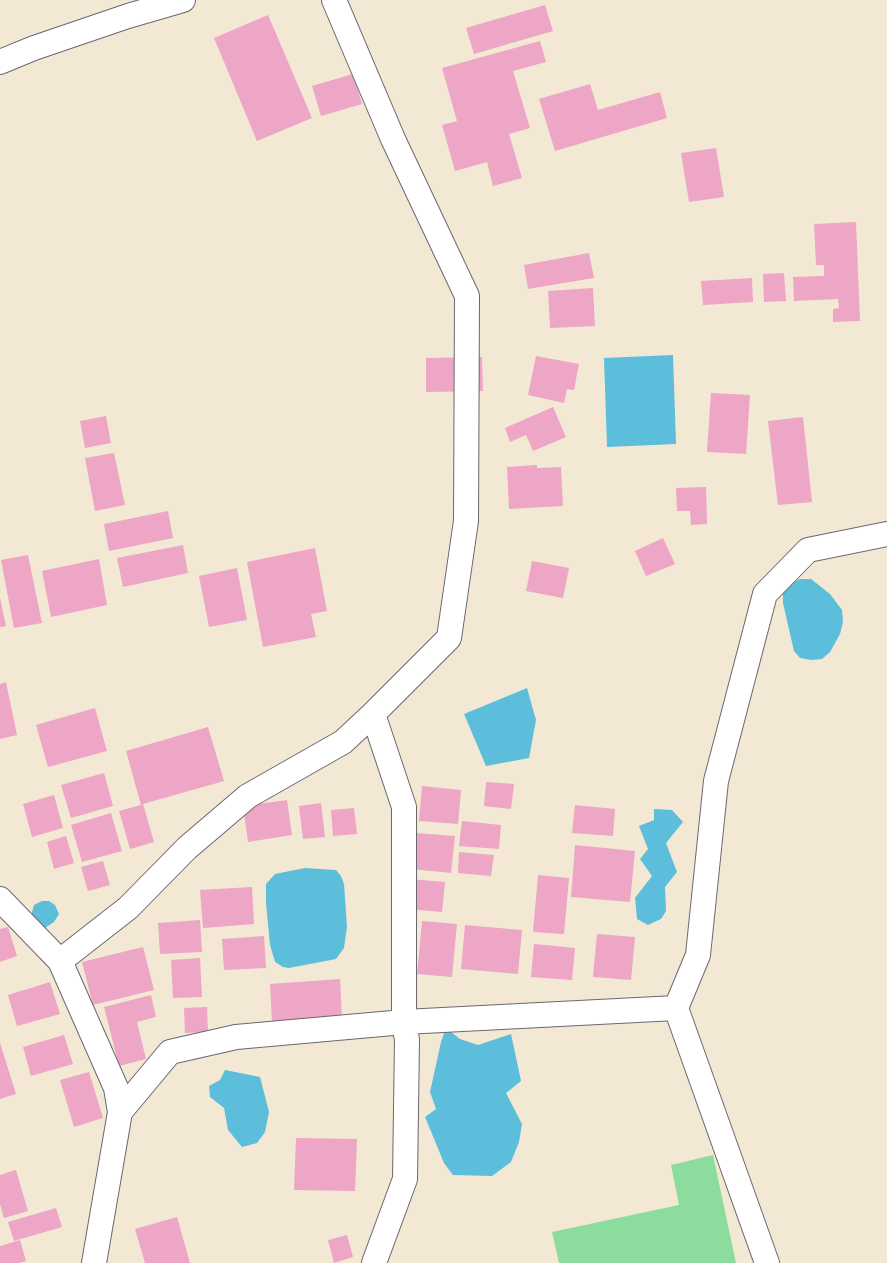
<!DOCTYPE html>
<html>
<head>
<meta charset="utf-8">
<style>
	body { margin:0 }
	canvas { display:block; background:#f2e8d3 }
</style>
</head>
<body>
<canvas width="887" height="1263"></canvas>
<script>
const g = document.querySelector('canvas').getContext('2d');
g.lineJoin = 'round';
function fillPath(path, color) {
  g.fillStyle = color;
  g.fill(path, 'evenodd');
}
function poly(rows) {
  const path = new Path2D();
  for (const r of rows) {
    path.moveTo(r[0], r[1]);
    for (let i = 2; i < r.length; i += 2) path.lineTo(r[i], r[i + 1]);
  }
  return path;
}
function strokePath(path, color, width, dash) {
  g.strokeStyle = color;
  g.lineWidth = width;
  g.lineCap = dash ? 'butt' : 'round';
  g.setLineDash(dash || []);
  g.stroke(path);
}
fillPath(poly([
	[713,1155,736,1263,559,1263,552,1232,679,1205,671,1165]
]), '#8cdd9d');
fillPath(poly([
	[673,355,676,444,607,447,604,358],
	[800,579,811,579,830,594,842,610,843,622,840,634,830,652,822,659,811,660,800,658,794,651,783,603,783,592,790,584],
	[527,688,536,720,529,758,486,766,464,714],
	[654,809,672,810,683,822,666,843,677,872,665,887,666,911,661,919,648,925,637,919,635,898,652,876,640,859,648,849,639,826,654,820],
	[305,868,336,870,341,876,344,884,347,927,344,948,336,959,289,968,283,967,275,962,270,945,266,903,266,884,275,874],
	[42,901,49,901,55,905,59,914,54,922,45,928,36,927,31,921,32,912,34,905],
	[446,1028,460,1039,478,1045,511,1034,521,1081,506,1093,522,1124,519,1142,511,1162,492,1176,453,1175,444,1163,425,1117,436,1109,430,1092,441,1042],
	[225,1070,260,1077,269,1112,265,1132,257,1143,242,1147,228,1130,224,1108,210,1097,209,1086,220,1080]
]), '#5cbedb');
fillPath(poly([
	[545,5,553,31,474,54,466,28],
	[268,15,312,118,257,141,214,38],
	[540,41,546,62,513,71,530,128,509,134,522,178,493,186,487,162,455,171,442,125,457,121,442,68],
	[353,74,362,104,321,116,312,86],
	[590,84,598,110,660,92,667,118,555,151,539,99],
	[716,148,724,197,689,202,681,153],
	[856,222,860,321,833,322,833,309,839,308,838,299,794,301,793,277,824,276,824,265,816,265,814,224],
	[589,253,594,278,528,289,524,265],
	[784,273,786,301,764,302,763,274],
	[752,278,753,302,703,305,701,281],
	[593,288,595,326,550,328,548,291],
	[536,356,579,364,574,390,567,389,564,403,528,395],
	[482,357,483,391,426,392,426,358],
	[711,393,750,395,746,454,707,452],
	[553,407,566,437,533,451,526,435,510,442,505,428],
	[106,416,111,443,85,448,80,421],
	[803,417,812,502,778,505,768,421],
	[114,453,125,505,95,511,85,458],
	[537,465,537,468,561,467,563,506,509,509,507,467],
	[706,487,707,524,691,525,690,511,677,511,676,488],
	[168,511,173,538,109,551,104,524],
	[663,538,675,564,646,576,635,551],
	[183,545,188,573,123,587,117,558],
	[315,548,327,611,311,614,316,637,263,647,247,562],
	[28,555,42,623,14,628,1,560],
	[99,559,107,605,51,617,42,571],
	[532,561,569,568,563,598,526,591],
	[237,568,247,620,209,627,199,576],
	[0,598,6,626,0,627],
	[6,682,17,735,0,739,0,684],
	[95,708,107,751,48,767,36,725],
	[208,727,224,781,143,804,154,842,130,849,119,811,141,805,126,751],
	[104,773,113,806,71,818,61,785],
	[486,782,514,784,511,809,484,806],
	[422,786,461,790,458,824,419,821],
	[54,795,63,828,32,837,23,804],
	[287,800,292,835,248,842,243,806],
	[321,803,325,837,303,839,299,806],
	[575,805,615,809,613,836,572,833],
	[354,808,357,834,333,836,331,810],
	[111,813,122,851,82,862,71,825],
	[462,821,501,825,499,849,459,846],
	[416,833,455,836,451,873,412,869],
	[66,836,74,863,54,869,47,842],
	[575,845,635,851,630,902,571,897],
	[459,852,494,855,491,876,458,873],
	[103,861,110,885,88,891,81,867],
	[538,875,569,878,564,934,533,932],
	[410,879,445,882,442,912,407,909],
	[252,887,254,924,203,928,200,890],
	[200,920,202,952,160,954,158,923],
	[422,921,457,924,452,977,417,974],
	[465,925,522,930,518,974,461,969],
	[8,927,17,956,0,962,0,929],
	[597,934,635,937,631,980,593,977],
	[264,936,266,968,224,970,222,939],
	[534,944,575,948,572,980,531,977],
	[143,947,154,990,93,1005,82,962],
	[200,958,202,997,173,998,171,960],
	[340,979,342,1019,272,1023,270,984],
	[50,982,60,1014,17,1026,8,995],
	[151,995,156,1017,137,1022,146,1059,119,1066,104,1007],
	[207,1007,208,1032,185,1033,184,1008],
	[64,1035,73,1064,31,1076,23,1047],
	[0,1043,16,1094,0,1099],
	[89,1072,103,1118,74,1127,60,1080],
	[296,1138,357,1139,355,1191,294,1190],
	[16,1170,28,1211,4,1218,0,1204,0,1175],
	[56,1208,62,1227,14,1241,8,1222],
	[177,1217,190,1263,145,1263,135,1229],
	[347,1235,353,1257,334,1263,328,1240],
	[20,1240,26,1261,19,1263,0,1263,0,1246]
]), '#eda6c6');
const street = poly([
	[334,0,393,139,467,296,466,521,449,638,373,714,404,807,404,1022,407,1040,405,1179,374,1263],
	[0,62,34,48,128,16,183,0],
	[0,899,60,961,128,908,187,848,248,796,343,742,373,714],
	[60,961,116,1088,120,1112],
	[676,1008,767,1263],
	[94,1263,120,1112,170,1052,236,1037,404,1022,676,1008,698,955,716,781,765,594,808,550,887,534]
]);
strokePath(street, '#6b6770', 26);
strokePath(street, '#fff', 24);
</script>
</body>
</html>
